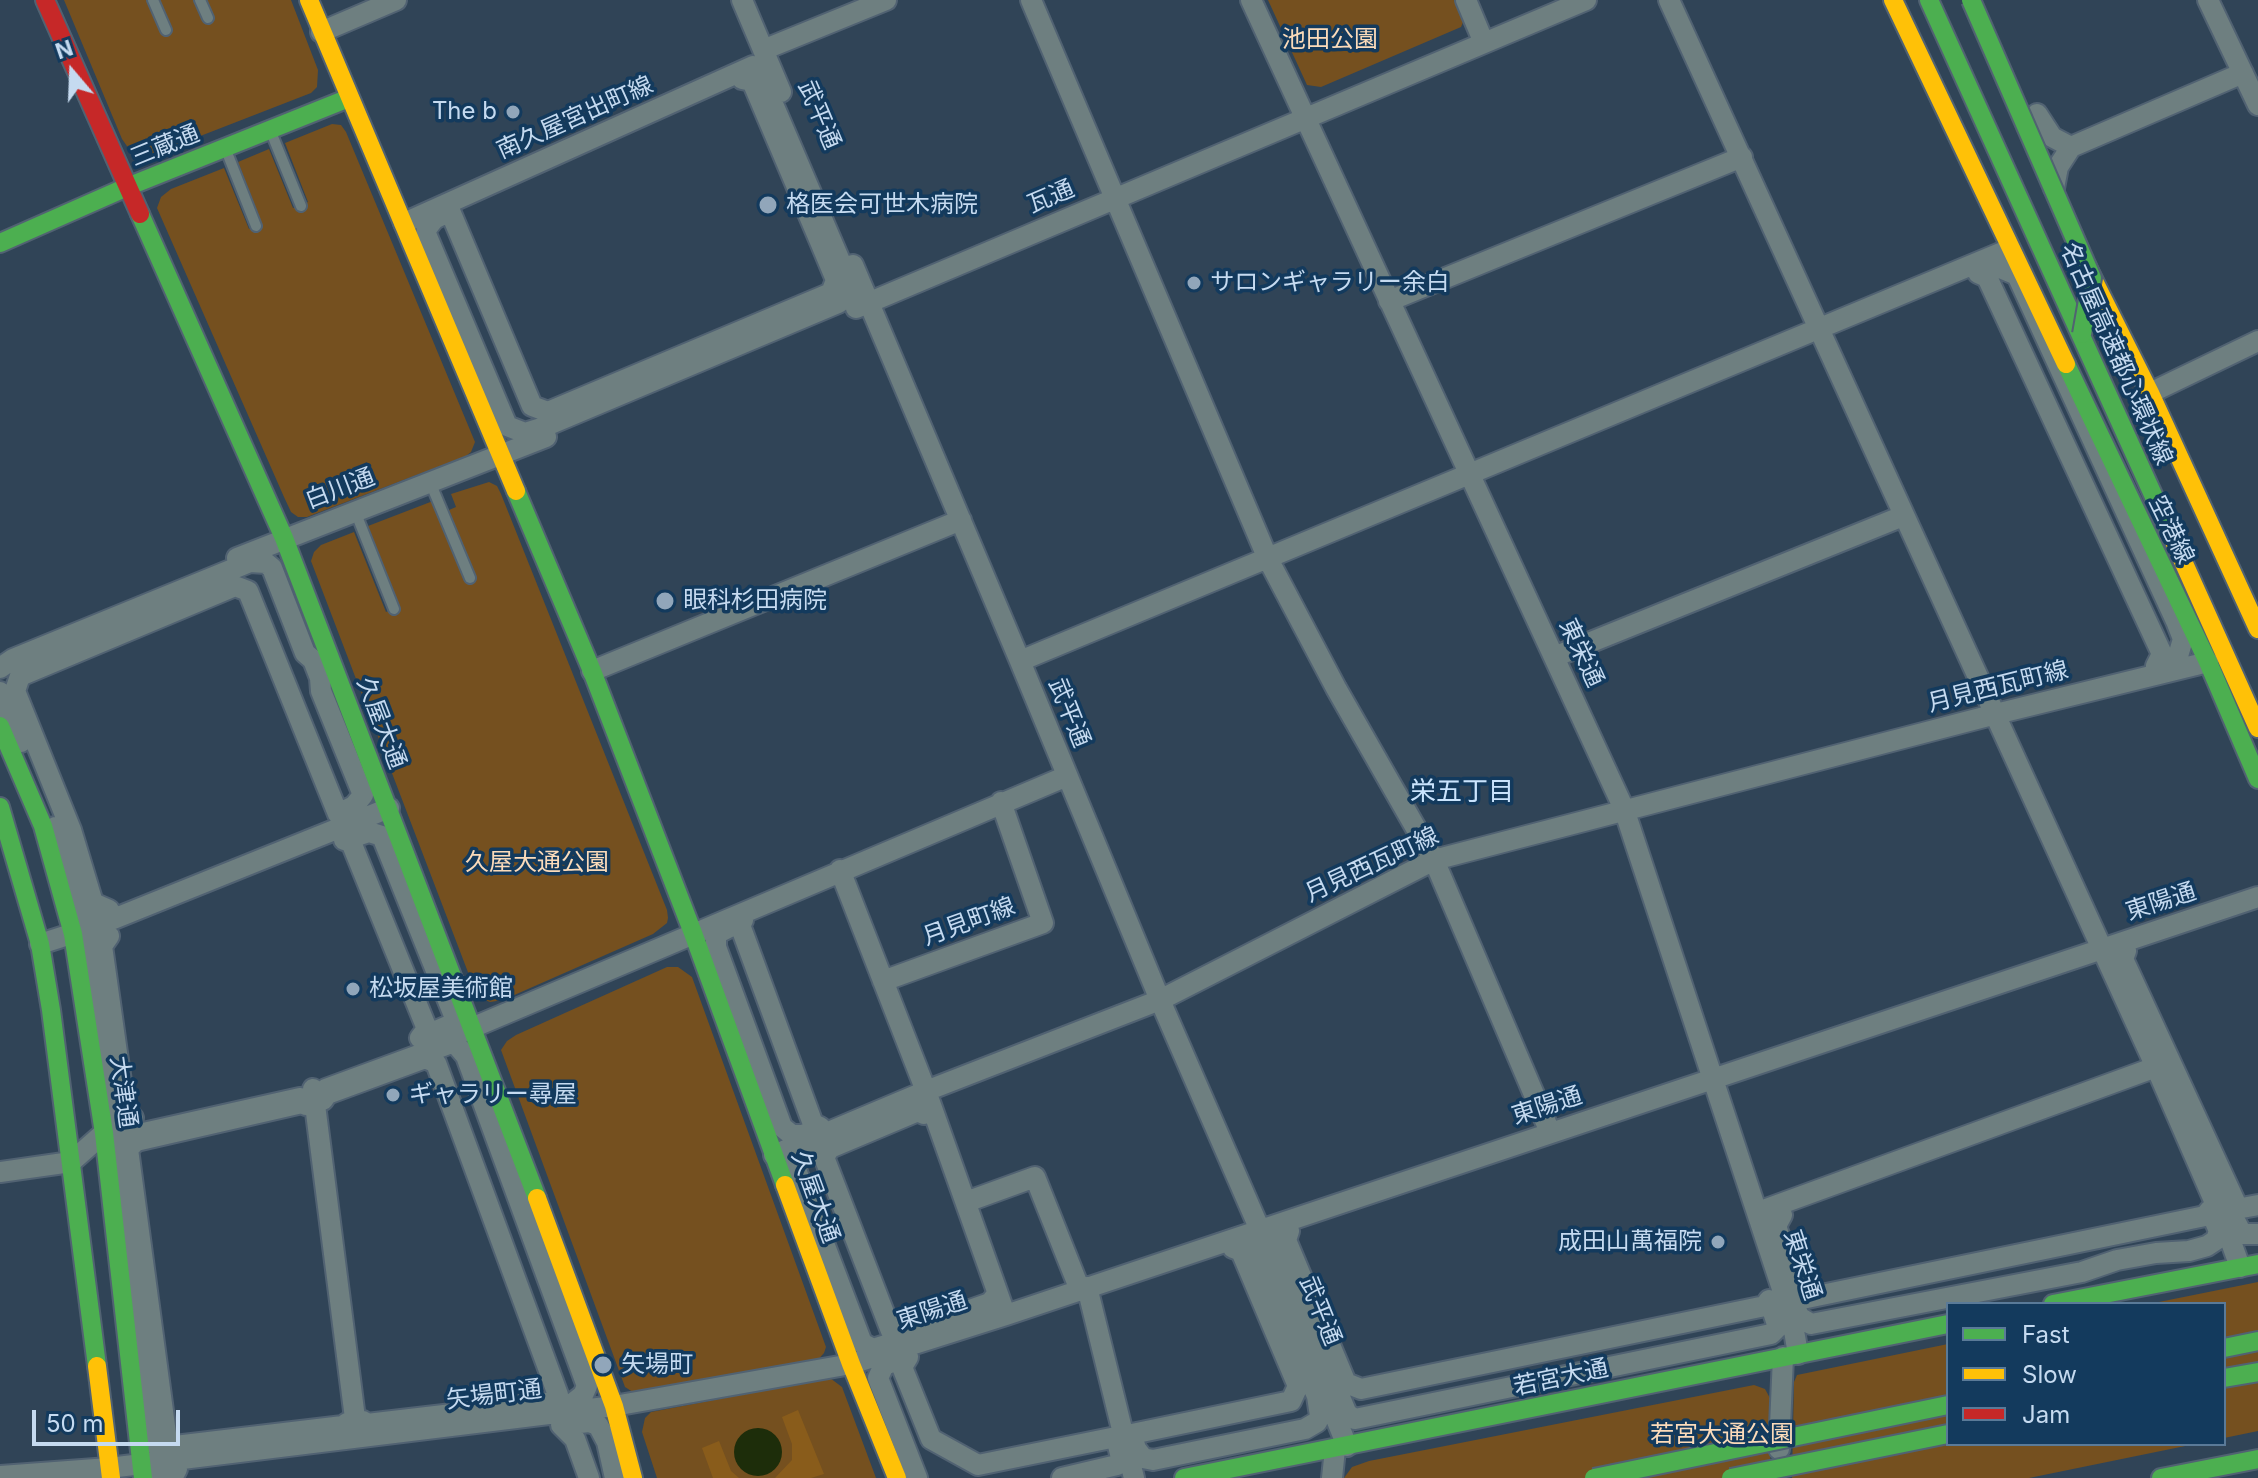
<!DOCTYPE html>
<html>
<head>
<meta charset="utf-8">
<style>
	body { margin:0 }
	#map { position:relative; width:2258px; height:1478px; overflow:hidden; background:#304457; font-family:Inter,sans-serif }
	canvas { display:block }
	.legend { position:absolute; left:1946px; top:1302px; width:280px; height:144px; box-sizing:border-box; background:#133a5d; border:2px solid #5a7a98; margin:0; padding:10px 14px; list-style:none; font-size:24px; color:#c5daf0 }
	.legend li { display:flex; align-items:center; gap:16px; height:40px }
	.legend b { width:40px; border:2px solid #5a7a98 }
	.north { position:absolute; left:32px; top:32px; width:80px; height:80px; -webkit-text-stroke:6px #133a5d; paint-order:stroke; rotate:341deg; font-size:22px; font-weight:700; line-height:32px; text-align:center; color:#c5daf0 }
	.north::after { content:''; display:block; margin:auto; width:28px; height:36px; background:#c5daf0; clip-path:polygon(50% 0,100% 100%,50% 72%,0 100%) }
	.scale { position:absolute; left:32px; top:1410px; width:148px; height:36px; box-sizing:border-box; border:4px solid #c5daf0; border-top:0; padding-left:10px; font-size:24px; line-height:28px; white-space:nowrap; color:#c5daf0; -webkit-text-stroke:6px #133a5d; paint-order:stroke }
</style>
</head>
<body>
<div id="map">
<canvas width="2258" height="1478"></canvas>
<ul class="legend">
<li><b style="height:10px;background:#4caf50"></b>Fast</li>
<li><b style="height:10px;background:#ffc107"></b>Slow</li>
<li><b style="height:10px;background:#c62828"></b>Jam</li>
</ul>
<div class="north">N</div>
<div class="scale">50 m</div>
</div>
<script>
const g = document.querySelector('canvas').getContext('2d');
g.lineJoin = 'round';
function fillPath(path, color) {
  g.fillStyle = color;
  g.fill(path, 'evenodd');
}
function poly(rows) {
  const path = new Path2D();
  for (const r of rows) {
    if (r.length === 3) {
      path.moveTo(r[0] + r[2], r[1]);
      path.arc(r[0], r[1], r[2], 0, 2 * Math.PI);
      continue;
    }
    path.moveTo(r[0], r[1]);
    for (let i = 2; i < r.length; i += 2) path.lineTo(r[i], r[i + 1]);
  }
  return path;
}
function strokePath(path, color, width, dash) {
  g.strokeStyle = color;
  g.lineWidth = width;
  g.lineCap = dash ? 'butt' : 'round';
  g.setLineDash(dash || []);
  g.stroke(path);
}
function drawText(font, color, halo, rows, align = 'center') {
  g.font = font + ' Inter,"Noto Sans JP",sans-serif';
  g.lineWidth = 7;
  g.setLineDash([]);
  g.textBaseline = 'middle';
  g.strokeStyle = halo;
  g.fillStyle = color;
  for (const [text, x, y, turn = 0] of rows) {
    g.save();
    g.translate(x, y);
    g.rotate((+turn || 0) * Math.PI / 180);
    g.textAlign = isNaN(turn) ? turn : align;
    if (halo) g.strokeText(text, 0, 0);
    g.fillText(text, 0, 0);
    g.restore();
  }
}
fillPath(poly([
	[64,0,291,0,318,70,317,87,311,93,154,154,141,155,129,149,122,139],
	[1268,0,1456,0,1464,20,1461,27,1321,87,1307,85],
	[332,124,341,125,346,132,475,442,471,452,466,456,307,517,298,517,291,512,284,497,157,208,161,197,171,189,224,168,249,229,262,224,238,162,269,149,293,208,308,202,285,143],
	[489,482,497,486,501,494,667,910,668,918,667,923,653,934,503,1000,490,1002,480,998,474,988,311,561,314,552,321,545,354,532,386,612,400,607,368,526,433,501,464,580,474,576,449,510,456,507,451,494],
	[667,967,678,967,692,977,826,1347,824,1353,816,1362,636,1394,625,1387,501,1050,507,1041,516,1035],
	[2258,1282,2258,1431,2224,1438,2224,1304,2149,1304],
	[1948,1344,1948,1444,2195,1444,2029,1478,1792,1478,1794,1382,1797,1375],
	[830,1378,842,1387,876,1478,657,1478,642,1432,645,1418,651,1412],
	[1754,1385,1765,1389,1771,1400,1770,1478,1344,1478,1352,1467,1369,1461]
]), '#75501f');
fillPath(poly([
	[798,1410,824,1474,811,1478,775,1478,792,1460,792,1444,782,1417],
	[719,1441,731,1471,739,1478,713,1478,702,1448]
]), '#895c1b');
fillPath(poly([
	[758,1452,24]
]), '#1d2d0a');
const lane = poly([
	[153,0,166,30],
	[200,0,208,18],
	[271,132,301,206],
	[226,150,256,226],
	[430,482,470,578],
	[355,511,394,609]
]);
const street = poly([
	[742,0,781,92],
	[1031,0,1268,559,1336,688,1434,860,1550,1132],
	[1251,0,1624,809,1792,1319,1798,1354],
	[1466,0,1484,43],
	[1669,0,2156,1067,2226,1228,2240,1267],
	[2208,0,2258,105],
	[321,32,396,0],
	[763,50,886,0],
	[755,75,764,83,846,275,850,287,848,296,838,303,541,428,525,433,507,426,426,234,427,228,434,219,450,211,532,406,548,412,831,293,836,280,821,244,752,81,742,79,755,75],
	[2037,114,2052,137,2071,147],
	[2054,188,2058,167,2071,147,2243,73],
	[404,223,753,66],
	[853,265,1020,661,1160,1000,1260,1230,1347,1446],
	[1998,267,2017,275,2176,621,2183,639,2178,656,2172,661,2156,666,2162,654,1987,277,1978,273,1998,267],
	[1389,301,1742,157],
	[856,308,1586,0],
	[2150,393,2258,341],
	[237,558,546,437],
	[1554,657,1903,516],
	[1020,661,2010,249],
	[0,668,13,659,250,562,266,563,272,568,305,653,313,660,320,678,321,691,363,795,354,806,338,814,248,591,235,586,20,676,15,691,71,830,93,903,109,910,89,917,81,913,71,869,55,827],
	[592,671,961,520],
	[0,692,21,742],
	[369,832,382,836,455,1018,450,1025,420,1038,427,1029,351,842,344,840,369,832],
	[840,870,926,1091,1003,1308],
	[743,920,740,925,813,1124,820,1127,803,1135,792,1135,782,1127,716,947,716,934,743,920],
	[109,936,102,946,125,1110,133,1118,120,1119,113,1114,87,951,95,942,109,936],
	[40,944,96,926,389,808],
	[2117,966,2116,956,2126,951,2123,959,2236,1204,2242,1208,2258,1205],
	[883,981,1043,923,1001,802],
	[462,1032,1067,776],
	[454,1042,466,1056,587,1386,583,1395,569,1406,366,1430,363,1421,367,1424,555,1402,558,1395,436,1063,425,1058,327,1094,323,1100,322,1092,326,1089,454,1042],
	[313,1089,357,1434],
	[300,1098,305,1099,306,1105,302,1103,136,1141,128,1149,167,1441,175,1446,343,1426,347,1423,347,1429,341,1433,171,1454,161,1453,151,1436,116,1147,130,1136,300,1098],
	[912,1106,922,1109,924,1114,918,1111,830,1148,824,1157,891,1331,899,1335,990,1303,994,1298,995,1305,990,1312,873,1349,862,1343,795,1167,796,1162,808,1150,912,1106],
	[774,1155,926,1091,1160,1000,1434,860,1996,714,2208,662],
	[0,1172,71,1162,104,1133,112,1131],
	[966,1202,1035,1177,1080,1290],
	[2210,1210,2219,1231,2216,1240,2207,1246,2189,1251,2156,1253,2117,1260,2082,1272,1811,1324,1799,1317,1768,1226,1770,1220,1782,1215,1776,1226,1800,1295,1807,1298,2205,1216,2210,1210],
	[1761,1211,2156,1067],
	[2231,1213,2242,1234,2258,1234],
	[1289,1231,1286,1240,1346,1383,1361,1389,1765,1306,1769,1300,1778,1327,1771,1334,1355,1419,1347,1414,1278,1247,1278,1237,1289,1231],
	[1245,1244,1254,1248,1317,1396,1320,1416,1317,1422,1305,1429,1153,1460,1143,1458,1136,1449,1132,1434,1291,1401,1298,1386,1241,1251,1233,1248,1245,1244],
	[1087,1287,1134,1478],
	[908,1357,902,1367,931,1439,978,1465,1116,1437,1121,1458,1117,1465,1062,1478],
	[901,1359,884,1365,878,1378,917,1478],
	[1779,1449,1783,1357],
	[0,1476,109,1468,614,1406,851,1364,1006,1315,2258,897],
	[158,1478,163,1473,177,1469,172,1478],
	[589,1478,575,1439,561,1425,589,1422,598,1425,607,1442,615,1478],
	[1332,1478,1335,1449]
]);
const fast = poly([
	[1929,0,2169,530],
	[140,214,284,538,537,1198],
	[0,243,127,187,349,98],
	[2066,364,2208,662,2258,779],
	[516,491,592,671,693,933,785,1185],
	[0,726,43,826,73,934,104,1133,143,1478],
	[0,807,40,944,51,1010,97,1366],
	[2053,1304,2258,1264],
	[2224,1348,2258,1341],
	[2224,1378,2258,1372],
	[1184,1478,1948,1324],
	[2161,1478,2258,1459]
]);
const slow = poly([
	[309,0,516,491],
	[1893,0,2066,364],
	[2086,265,2150,393,2258,629],
	[2169,530,2258,728],
	[785,1185,851,1364,897,1478],
	[537,1198,614,1406,633,1478],
	[97,1366,111,1478]
]);
const jam = poly([
	[45,0,140,214]
]);
strokePath(lane, '#516272', 14);
strokePath(street, '#516272', 24);
strokePath(fast, '#516272', 22);
strokePath(slow, '#516272', 22);
strokePath(jam, '#516272', 22);
strokePath(lane, '#6e7f80', 10);
strokePath(street, '#6e7f80', 20);
strokePath(fast, '#4caf50', 18);
strokePath(slow, '#ffc107', 18);
strokePath(jam, '#c62828', 18);
const fastBridge = poly([
	[1971,0,2092,278,2082,334],
	[1594,1478,1948,1405],
	[1731,1478,1948,1434]
]);
strokePath(fastBridge, '#516272', 22, []);
strokePath(fastBridge, '#4caf50', 18);
for (const [x, y, r, color] of [
	[513,112,8,"#91a6ba"],
	[768,205,10,"#91a6ba"],
	[1194,283,8,"#91a6ba"],
	[665,601,10,"#91a6ba"],
	[353,989,8,"#91a6ba"],
	[393,1095,8,"#91a6ba"],
	[1718,1242,8,"#91a6ba"],
	[603,1365,10,"#91a6ba"]
]) {
  const dot = new Path2D();
  dot.arc(x, y, r, 0, 2 * Math.PI);
  g.fillStyle = color;
  g.fill(dot);
  strokePath(dot, '#133a5d', 3);
}
drawText('24px', '#fbdbba', '#133a5d', [
	["池田公園",1330,40],
	["久屋大通公園",537,863],
	["若宮大通公園",1722,1435]
]);
drawText('24px', '#c5daf0', '#133a5d', [
	["The b",497,112,"right"],
	["格医会可世木病院",786,205],
	["サロンギャラリー余白",1210,283],
	["眼科杉田病院",683,601],
	["松坂屋美術館",369,989],
	["ギャラリー尋屋",409,1095],
	["成田山萬福院",1702,1242,"right"],
	["矢場町",621,1365]
], 'left');
drawText('24px', '#c5daf0', '#133a5d', [
	["武平通",819,115,67],
	["南久屋宮出町線",575,118,-24],
	["三蔵通",165,146,-22],
	["瓦通",1051,197,-23],
	["名古屋高速都心環状線",2116,354,66],
	["白川通",340,489,-21],
	["空港線",2171,530,64],
	["東栄通",1581,653,65],
	["月見西瓦町線",1998,687,-14],
	["武平通",1069,713,68],
	["久屋大通",381,723,69],
	["月見西瓦町線",1372,865,-25],
	["東陽通",2161,902,-18],
	["月見町線",969,922,-20],
	["大津通",123,1092,82],
	["東陽通",1547,1106,-18],
	["久屋大通",815,1197,70],
	["東栄通",1802,1265,72],
	["東陽通",932,1311,-18],
	["武平通",1320,1311,68],
	["若宮大通",1561,1378,-12],
	["矢場町通",494,1395,-7]
]);
drawText('26px', '#cae4fd', '#133a5d', [
	["栄五丁目",1462,792]
]);
</script>
</body>
</html>
